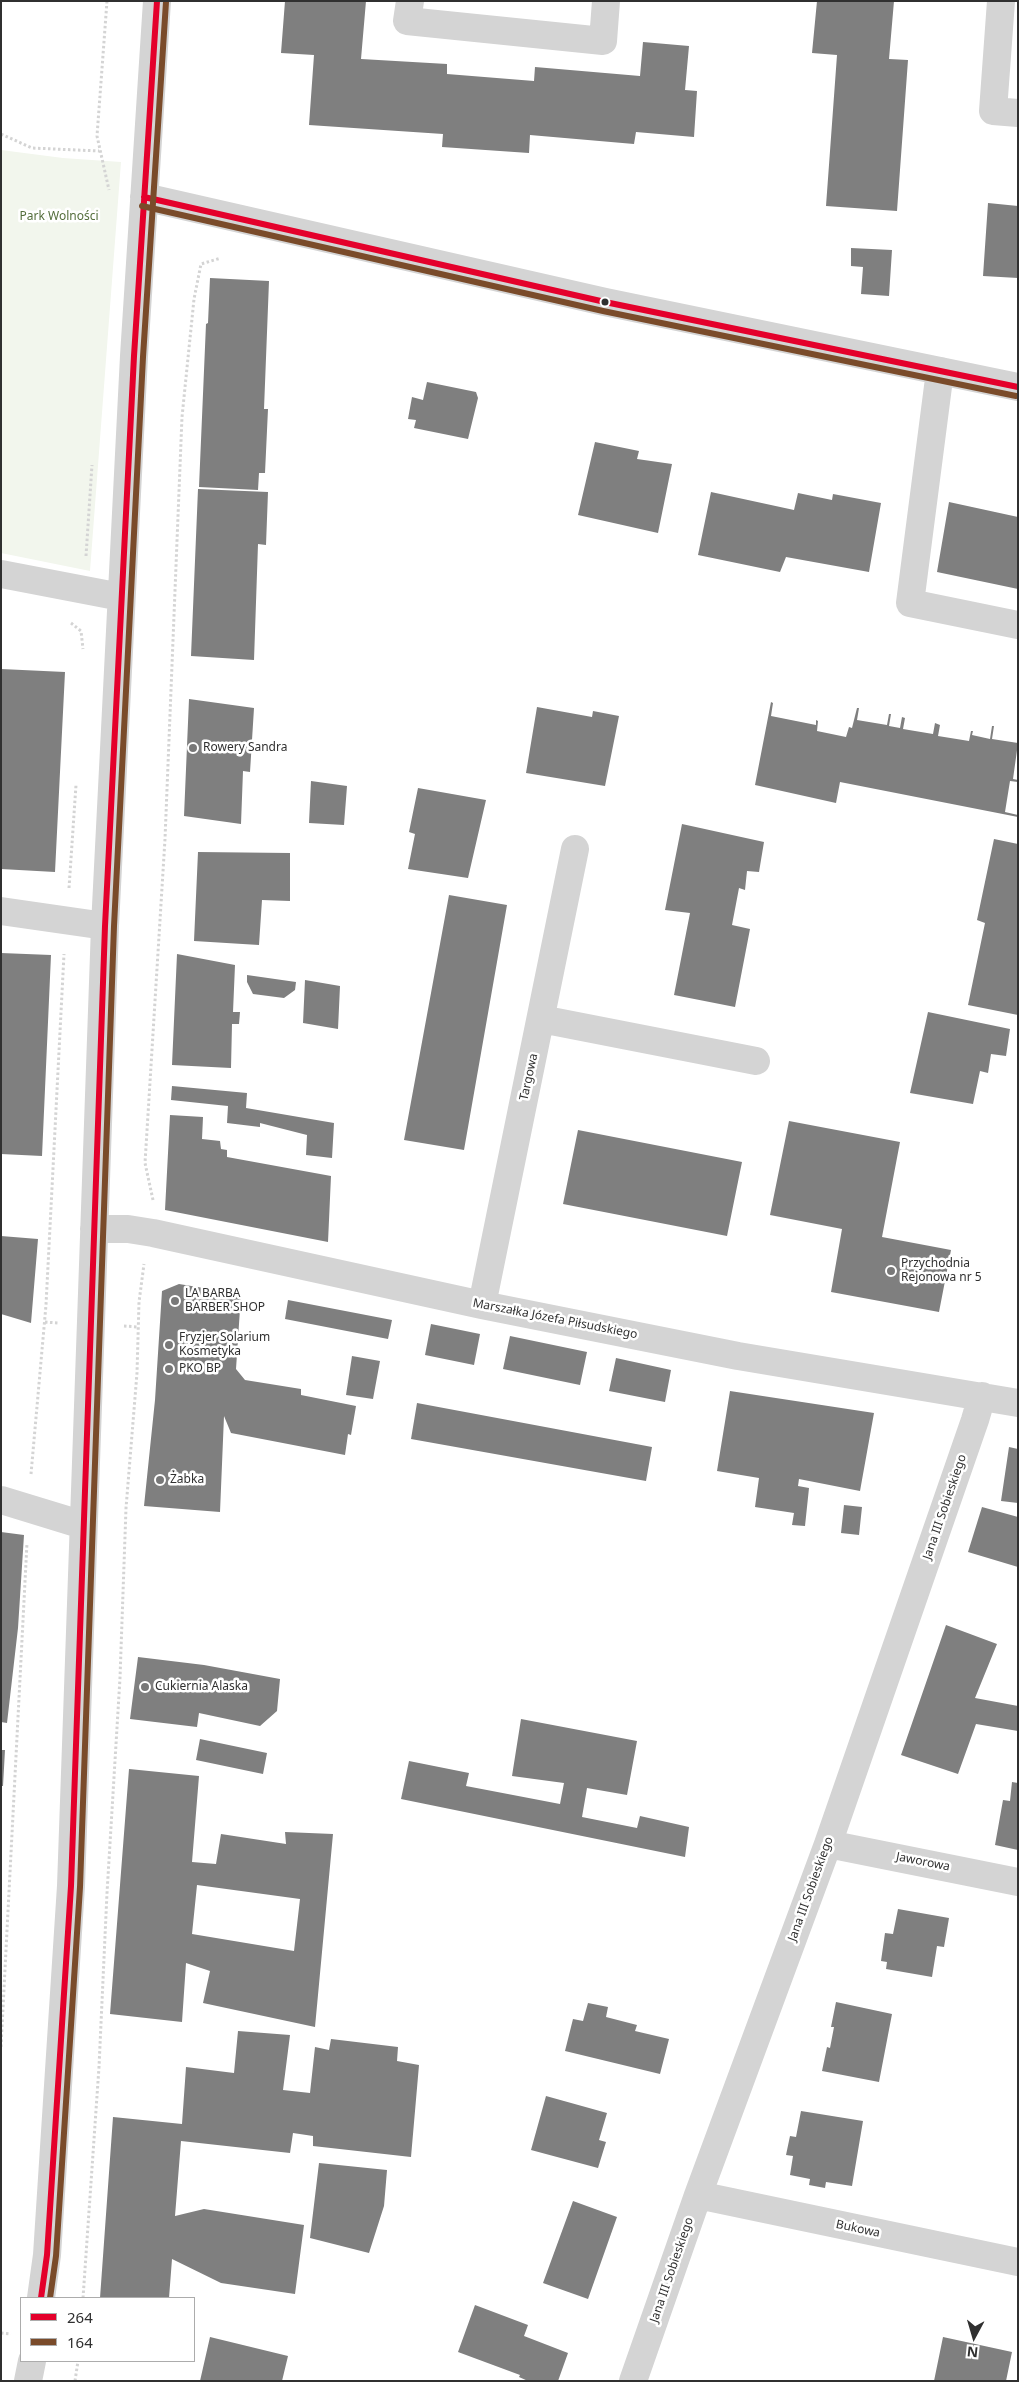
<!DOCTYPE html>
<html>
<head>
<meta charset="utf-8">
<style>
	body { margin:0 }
	#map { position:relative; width:1019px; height:2382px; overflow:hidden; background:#fff; font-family:"Noto Sans",sans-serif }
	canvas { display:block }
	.frame { position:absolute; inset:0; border:2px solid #303030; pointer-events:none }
	.legend { position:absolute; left:20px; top:2297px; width:175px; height:65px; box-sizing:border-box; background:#fff; border:1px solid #acacac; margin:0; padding:6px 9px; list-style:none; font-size:15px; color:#303030 }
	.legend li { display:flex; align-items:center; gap:10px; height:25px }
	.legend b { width:25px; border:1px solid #acacac }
	.north { position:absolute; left:949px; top:2312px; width:50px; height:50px; -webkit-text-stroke:4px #fff; paint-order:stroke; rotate:186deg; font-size:14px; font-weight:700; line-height:20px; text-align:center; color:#303030 }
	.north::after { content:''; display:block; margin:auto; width:18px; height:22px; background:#303030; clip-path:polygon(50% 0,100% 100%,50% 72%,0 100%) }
</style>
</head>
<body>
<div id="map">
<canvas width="1019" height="2382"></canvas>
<div class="frame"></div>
<ul class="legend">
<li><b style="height:6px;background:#e4002b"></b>264</li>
<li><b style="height:6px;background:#7a4b2a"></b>164</li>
</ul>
<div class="north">N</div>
</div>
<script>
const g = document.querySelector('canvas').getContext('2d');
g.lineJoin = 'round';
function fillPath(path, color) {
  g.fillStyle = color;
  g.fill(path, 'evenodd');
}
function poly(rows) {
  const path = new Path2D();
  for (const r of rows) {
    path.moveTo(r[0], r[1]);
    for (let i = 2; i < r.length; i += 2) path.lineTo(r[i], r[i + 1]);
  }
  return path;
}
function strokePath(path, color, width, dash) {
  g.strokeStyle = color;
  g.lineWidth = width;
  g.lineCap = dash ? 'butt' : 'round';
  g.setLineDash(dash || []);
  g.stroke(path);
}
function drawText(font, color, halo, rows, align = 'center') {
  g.font = font + ' "Noto Sans",sans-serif';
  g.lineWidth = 5;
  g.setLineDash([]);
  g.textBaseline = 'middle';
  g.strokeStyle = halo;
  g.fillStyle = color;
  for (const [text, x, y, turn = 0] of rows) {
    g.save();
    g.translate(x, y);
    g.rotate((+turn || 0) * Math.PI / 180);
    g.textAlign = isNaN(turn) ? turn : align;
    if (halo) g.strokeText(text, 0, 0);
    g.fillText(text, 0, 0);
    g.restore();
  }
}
fillPath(poly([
	[1,150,63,158,121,162,90,571,1,553]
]), '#f2f6ed');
fillPath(poly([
	[285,1,366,1,361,59,447,64,447,74,534,81,535,67,640,76,643,42,689,46,685,90,697,91,694,137,636,132,634,144,530,135,529,153,442,147,443,134,309,125,314,55,281,53],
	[817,1,894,1,889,59,908,60,897,211,826,206,837,55,812,53],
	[988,203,1018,206,1018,278,983,276],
	[851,248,892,250,889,296,861,294,863,267,851,266],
	[210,278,269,281,264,409,268,409,265,473,259,473,258,490,199,487,206,324,208,323],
	[427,382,476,392,478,398,468,439,414,428,416,420,408,419,412,397,423,400],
	[595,442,639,451,637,459,672,464,658,533,578,515],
	[198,489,268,492,266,545,258,544,254,660,191,656],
	[711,492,794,510,798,493,832,500,833,494,881,503,869,572,786,557,780,572,698,555],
	[949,502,1018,517,1018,589,937,572],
	[1,669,65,672,55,872,1,869],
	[189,699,254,708,250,772,243,771,241,824,184,816],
	[771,702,773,703,771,716,816,725,816,720,818,721,817,731,846,737,849,727,852,728,857,708,859,708,857,720,887,725,889,714,891,714,889,726,900,728,902,717,905,718,903,729,933,734,935,723,940,725,938,736,969,741,971,731,973,731,972,735,990,739,992,726,994,726,992,739,1018,743,1013,779,1018,780,1018,782,1010,781,1005,812,1018,815,1018,817,840,782,836,803,755,785],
	[537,707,592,717,593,711,619,716,605,786,526,773],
	[311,781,347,786,344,825,309,823],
	[418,788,486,800,468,878,408,869,415,834,409,832],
	[682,824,764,842,759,872,747,871,745,890,739,888,732,925,750,929,735,1007,674,995,690,913,665,910],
	[994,839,1018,844,1018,1015,968,1005,985,923,977,920],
	[198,852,290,853,290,901,262,900,259,945,194,941],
	[449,895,507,905,464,1150,404,1140],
	[1,953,51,955,42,1156,1,1154],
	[177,954,235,965,233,1012,240,1012,239,1024,232,1024,231,1068,172,1065],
	[247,975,296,982,295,990,284,998,253,994,247,982],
	[305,980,340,986,338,1029,303,1023],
	[928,1012,1010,1029,1006,1056,991,1054,988,1073,980,1071,973,1104,910,1093],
	[172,1086,247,1093,246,1108,334,1123,332,1158,306,1155,307,1135,260,1123,260,1127,227,1123,228,1106,171,1100],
	[170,1115,203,1117,202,1139,220,1141,221,1149,227,1150,227,1157,331,1176,328,1242,165,1210],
	[789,1121,900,1142,882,1237,951,1250,939,1312,831,1292,842,1229,770,1215],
	[578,1130,742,1162,727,1236,563,1204],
	[1,1236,38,1239,31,1323,1,1314],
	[179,1284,241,1294,236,1369,245,1380,301,1389,301,1395,356,1406,351,1435,348,1434,345,1455,231,1433,224,1416,220,1512,144,1506,155,1400,162,1291],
	[288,1300,392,1320,388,1339,285,1319],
	[431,1324,480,1334,474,1365,425,1355],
	[510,1336,587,1352,580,1385,503,1369],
	[352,1356,380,1361,373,1399,346,1395],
	[616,1358,671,1370,665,1402,609,1391],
	[730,1391,874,1413,860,1491,799,1479,798,1486,809,1488,805,1526,792,1525,794,1513,755,1507,759,1478,717,1471],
	[417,1403,652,1447,646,1481,411,1439],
	[1009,1447,1018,1449,1018,1503,1001,1501],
	[844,1505,862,1507,859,1535,841,1533],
	[982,1507,1018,1517,1018,1567,968,1552],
	[1,1532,24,1535,18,1628,7,1723,1,1722],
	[946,1625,997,1644,975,1698,1018,1706,1018,1731,976,1724,958,1774,901,1755],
	[138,1657,204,1665,280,1679,277,1711,260,1726,199,1713,197,1727,130,1719],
	[521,1719,637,1741,627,1795,587,1788,582,1817,637,1828,640,1816,689,1827,685,1857,401,1799,409,1761,469,1773,466,1786,560,1804,564,1783,512,1776],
	[200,1739,267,1753,263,1774,196,1760],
	[1,1750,5,1750,3,1786,1,1786],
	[129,1769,199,1776,192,1862,216,1864,221,1834,286,1844,285,1832,333,1834,315,2027,203,2003,210,1971,186,1963,182,2022,110,2014],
	[197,1885,300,1899,294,1951,192,1934],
	[1012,1782,1018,1783,1018,1850,995,1845,1003,1800,1010,1801],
	[898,1909,949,1918,944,1947,937,1946,932,1977,886,1969,887,1962,881,1961,885,1933,893,1934],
	[836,2002,892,2014,879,2082,822,2071,827,2047,830,2048,834,2027,831,2027],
	[588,2003,608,2007,606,2017,637,2025,635,2031,669,2039,660,2074,565,2051,573,2019,583,2021],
	[238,2031,290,2035,283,2090,310,2093,315,2047,329,2050,331,2039,398,2047,397,2061,419,2065,411,2157,313,2146,313,2136,293,2133,290,2153,181,2141,175,2216,204,2209,304,2225,295,2294,221,2283,172,2259,169,2298,100,2298,113,2117,182,2124,186,2067,234,2073],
	[546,2096,607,2113,599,2140,606,2142,598,2168,531,2150],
	[801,2111,863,2121,852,2186,826,2182,825,2188,809,2185,810,2179,790,2175,793,2156,786,2155,790,2136,796,2137],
	[319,2163,387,2170,384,2206,369,2253,310,2238],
	[573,2201,617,2217,588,2299,543,2283],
	[475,2305,528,2325,524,2336,568,2353,558,2381,528,2381,519,2377,520,2375,458,2352],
	[210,2337,288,2356,282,2381,200,2381],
	[943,2337,1012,2352,1006,2381,934,2381]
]), '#7f7f7f');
strokePath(poly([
	[107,1,97,136,109,190],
	[1,134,32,148,99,151],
	[86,556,92,465],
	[71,623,81,631,83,649],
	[69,888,76,785],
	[153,1200,145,1163,165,839,182,417,194,299,201,264,221,258],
	[45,1322,58,1323],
	[124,1326,138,1327],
	[31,1474,46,1305,64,954],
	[1,2047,27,1543],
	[83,2298,99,2067,107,1893,120,1678,126,1508,137,1373,139,1302,144,1264],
	[1,2333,11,2334],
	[75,2381,78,2361]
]), '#d4d4d4', 3, [2.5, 2.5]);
strokePath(poly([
	[410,1,407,21,603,41,606,1],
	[1001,1,993,111,1018,113],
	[144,197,605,302,1018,387],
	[940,371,910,603,1018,625],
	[1,574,121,597],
	[1,911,105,926],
	[541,1019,756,1061],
	[94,1229,128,1229,153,1233,482,1305,738,1356,1018,1403],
	[482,1305,575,849],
	[1,1500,83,1525],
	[828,1844,1018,1882],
	[698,2195,1018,2262],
	[41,2298,47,2255,71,1886,105,926,134,356,157,1],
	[28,2381,32,2361],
	[633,2381,698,2195,828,1844,975,1420,982,1396]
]), '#d4d4d4', 28);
strokePath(poly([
	[144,197,605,302,1018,387],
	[41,2298,47,2255,71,1886,105,926,134,356,157,1]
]), '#e4002b', 6);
strokePath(poly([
	[142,206,603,311,1016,396],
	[50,2298,56,2256,80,1887,114,926,143,357,166,2]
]), '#7a4b2a', 6);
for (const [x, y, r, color] of [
	[605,302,4.5,"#303030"],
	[193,748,5,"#787878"],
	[891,1271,5,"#787878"],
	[175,1301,5,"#787878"],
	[169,1345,5,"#787878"],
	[169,1369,5,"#787878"],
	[160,1480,5,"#787878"],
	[145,1687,5,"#787878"]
]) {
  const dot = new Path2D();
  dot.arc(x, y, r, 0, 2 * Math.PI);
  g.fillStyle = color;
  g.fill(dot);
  strokePath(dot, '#fff', 2);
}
drawText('12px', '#546e3c', '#fff', [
	["Park Wolności",59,217]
]);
drawText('12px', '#303030', '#fff', [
	["Rowery Sandra",203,748],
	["Przychodnia",901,1264],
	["Rejonowa nr 5",901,1278],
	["LA BARBA",185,1294],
	["BARBER SHOP",185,1308],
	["Fryzjer Solarium",179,1338],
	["Kosmetyka",179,1352],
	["PKO BP",179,1369],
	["Żabka",170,1480],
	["Cukiernia Alaska",155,1687]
], 'left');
drawText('12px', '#303030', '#fff', [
	["Targowa",529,1077,-78],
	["Marszałka Józefa Piłsudskiego",555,1319,11],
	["Jana III Sobieskiego",945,1507,-71],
	["Jaworowa",923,1862,11],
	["Jana III Sobieskiego",811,1889,-70],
	["Bukowa",858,2229,12],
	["Jana III Sobieskiego",672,2270,-71]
]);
</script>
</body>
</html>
